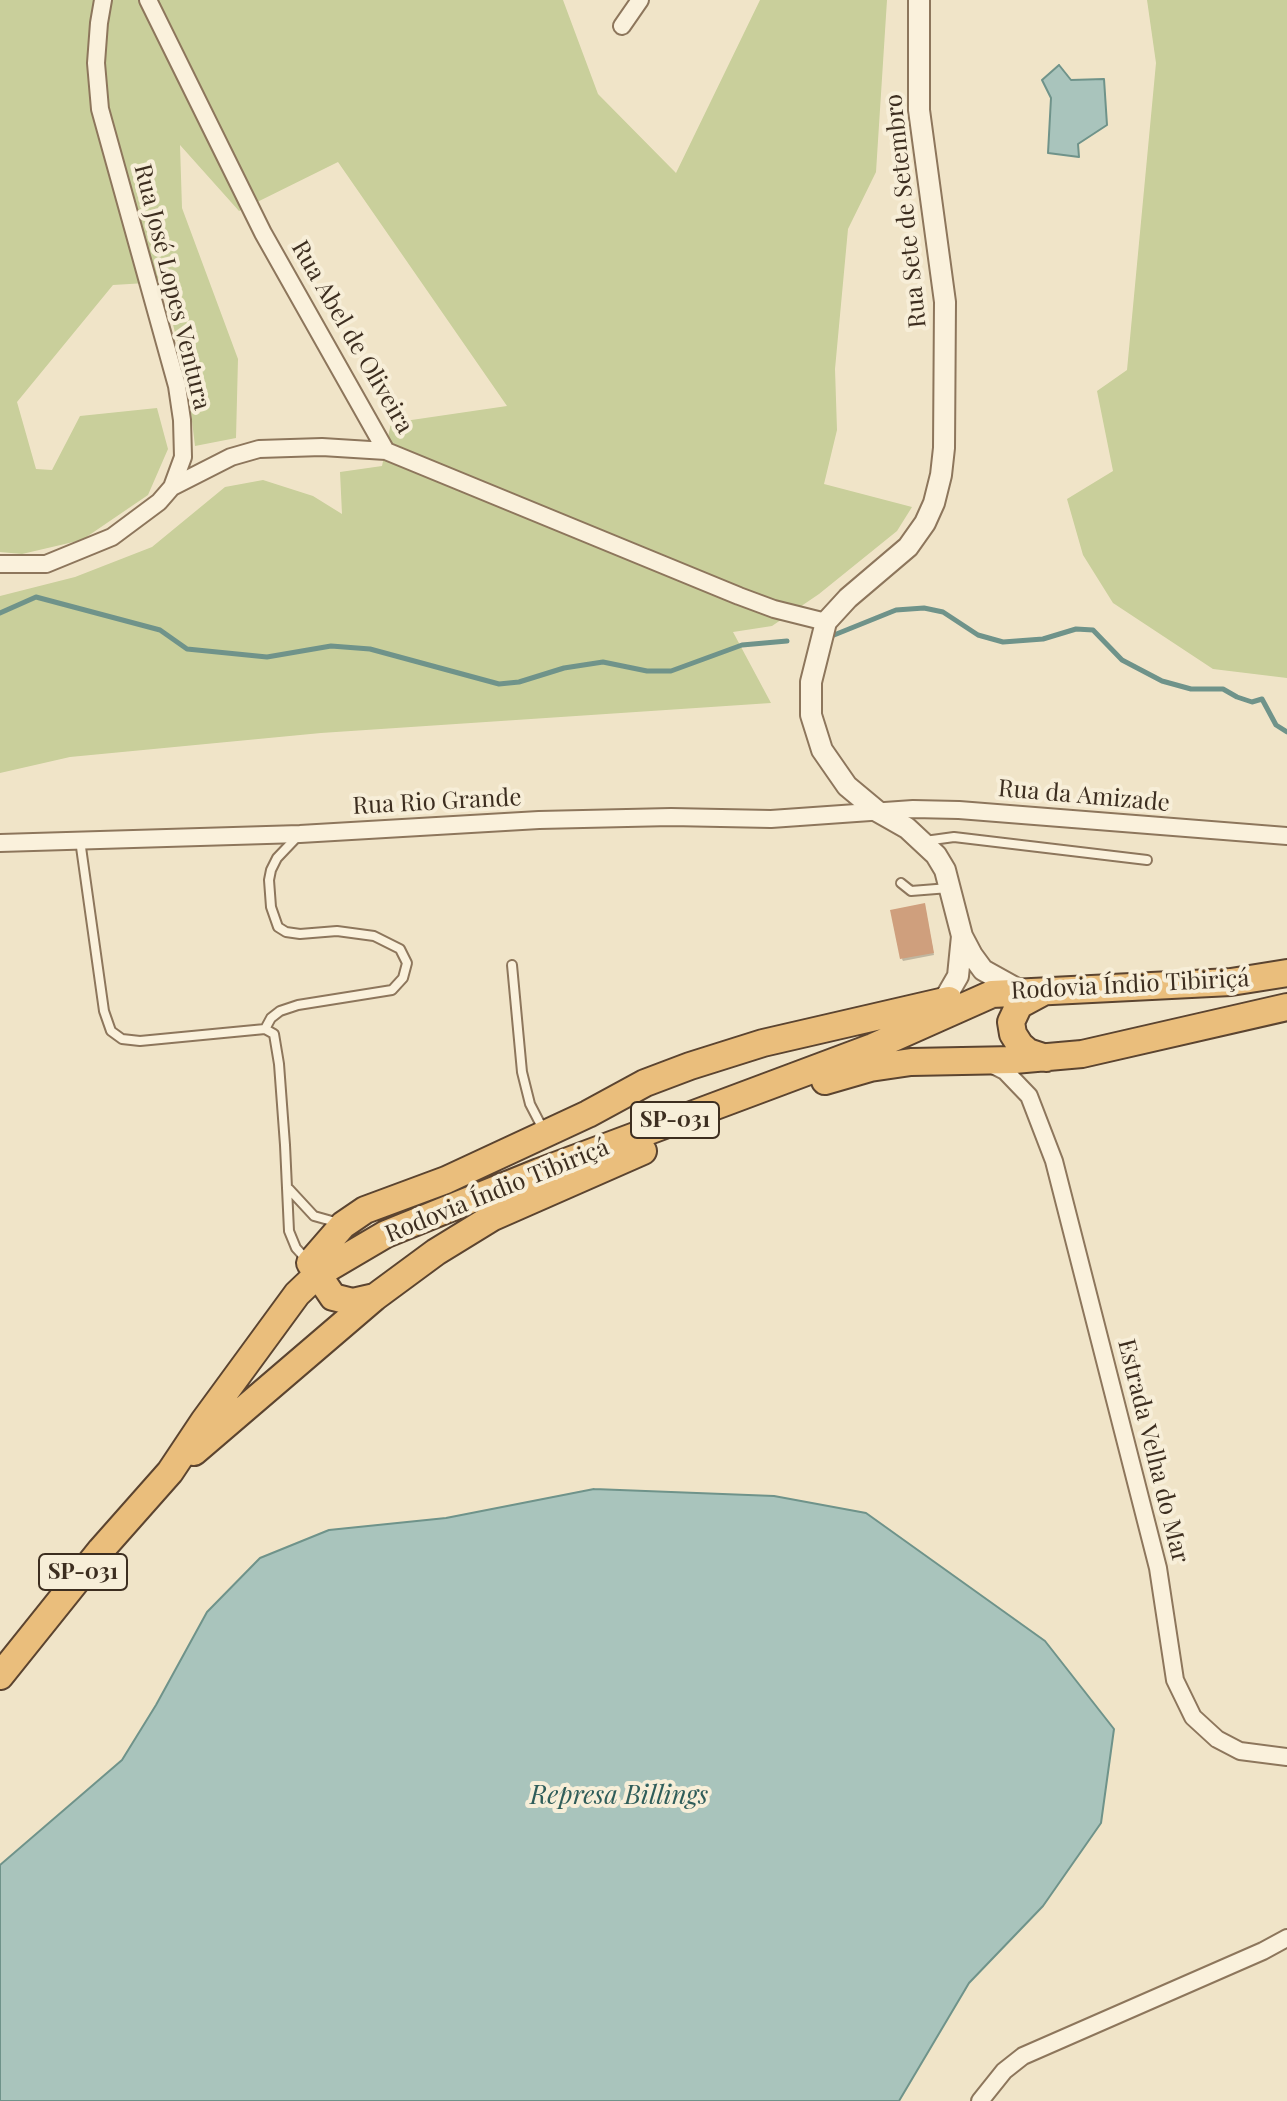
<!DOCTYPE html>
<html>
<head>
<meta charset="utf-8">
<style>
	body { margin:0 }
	canvas { display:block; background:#f0e4c8 }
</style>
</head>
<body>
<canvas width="1287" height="2101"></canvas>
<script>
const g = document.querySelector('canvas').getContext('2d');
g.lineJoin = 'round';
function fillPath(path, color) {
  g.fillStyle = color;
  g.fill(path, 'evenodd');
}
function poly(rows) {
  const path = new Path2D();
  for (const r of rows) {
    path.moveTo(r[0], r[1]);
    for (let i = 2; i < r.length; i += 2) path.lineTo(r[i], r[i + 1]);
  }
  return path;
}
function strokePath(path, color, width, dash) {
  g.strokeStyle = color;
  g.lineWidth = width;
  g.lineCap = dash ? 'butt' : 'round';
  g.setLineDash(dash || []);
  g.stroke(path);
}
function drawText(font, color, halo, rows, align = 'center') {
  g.font = font + ' "Playfair Display",serif';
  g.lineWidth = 8;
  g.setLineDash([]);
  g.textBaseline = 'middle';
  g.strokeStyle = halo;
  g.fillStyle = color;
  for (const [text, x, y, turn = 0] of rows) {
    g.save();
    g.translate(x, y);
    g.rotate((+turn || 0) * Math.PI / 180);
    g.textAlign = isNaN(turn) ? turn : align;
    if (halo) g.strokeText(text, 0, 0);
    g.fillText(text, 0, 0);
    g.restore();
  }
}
fillPath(poly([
	[0,0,563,0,598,94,676,173,760,0,887,0,876,172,848,229,835,369,837,430,824,484,912,507,897,531,819,594,772,626,733,632,771,703,321,733,70,757,0,773,0,596,75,577,152,547,225,487,263,480,313,496,342,514,340,472,382,466,391,423,507,406,338,162,239,211,180,145,182,208,238,359,236,438,195,446,188,388,163,282,113,285,17,402,36,469,52,470,80,416,157,408,168,449,148,495,82,540,22,554,0,552],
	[1147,0,1287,0,1287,678,1213,669,1113,603,1083,555,1067,499,1113,471,1097,391,1127,370,1156,63]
]), '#c9cf9b');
const water = poly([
	[1059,65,1071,80,1104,79,1107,125,1078,144,1079,157,1048,153,1051,98,1042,80,1059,65],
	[594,1489,774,1496,866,1513,1045,1641,1114,1729,1101,1823,1043,1906,969,1983,899,2101,0,2101,0,1865,122,1760,156,1705,207,1612,260,1558,329,1530,446,1518,594,1489]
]);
fillPath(water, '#a9c4bc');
strokePath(water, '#6f938a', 2);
fillPath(poly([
	[925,907,934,955,903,961,902,959]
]), '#0003');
strokePath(poly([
	[0,613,36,597,160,630,187,649,267,657,331,646,370,649,499,684,519,682,564,668,603,662,647,671,671,671,742,645,787,641],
	[834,635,896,610,924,608,943,612,978,635,1003,642,1043,639,1076,629,1093,630,1122,660,1162,681,1191,689,1223,689,1237,697,1252,702,1262,699,1276,725,1287,732]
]), '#6f938a', 5);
fillPath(poly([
	[925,903,934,953,900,959,890,910]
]), '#cf9f7d');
const service = poly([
	[80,840,104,1011,111,1031,122,1039,140,1041,265,1029,274,1034,279,1064,285,1145,289,1231,296,1248,307,1260],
	[925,841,954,837,1147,860],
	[901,883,911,891,949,888],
	[512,965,522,1072,530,1104,544,1131],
	[265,1029,271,1018,280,1011,298,1005,392,990,403,978,407,963,400,949,374,936,337,931,300,934,286,932,278,927,271,907,269,880,271,870,277,858,297,837],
	[289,1189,314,1216,339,1223]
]);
const minor = poly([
	[148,0,263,233,386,451,739,596,774,609,826,622],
	[622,26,640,0],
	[172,487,231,457,259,449,322,447,386,451],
	[0,564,46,564,112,537,159,502,172,487,183,457,182,420,177,386,100,109,96,63,99,23,103,0],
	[0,843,300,834,539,820,671,817,771,819,913,809,959,810,1287,836],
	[991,1064,1005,1071,1029,1096,1054,1161,1158,1568,1175,1680,1193,1717,1217,1739,1240,1751,1287,1757],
	[980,2101,1004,2071,1023,2056,1263,1951,1287,1938]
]);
const tertiary = poly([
	[919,0,919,110,945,302,944,448,941,475,934,503,925,523,908,547,848,598,826,622,811,682,811,715,822,750,847,786,877,811,907,828,936,855,945,870,962,936,972,955,983,970,1019,990],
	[943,1002,958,976,962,936]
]);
const trunk = poly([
	[1045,991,1019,1005,1011,1022,1013,1034,1020,1045,1028,1052,1046,1058],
	[825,1081,870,1068,911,1062,1014,1060,1082,1054,1287,1007],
	[375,1297,353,1302,333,1297,310,1263,343,1225,365,1210,446,1180,588,1114,645,1083,690,1066,763,1043,949,1000],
	[194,1452,375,1297,436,1252,493,1217,643,1151],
	[0,1676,101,1550,170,1472,204,1421,297,1294,318,1274,386,1234,539,1172,873,1047,992,994,1231,982,1287,973]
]);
strokePath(service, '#8d765c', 12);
strokePath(minor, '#8d765c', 20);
strokePath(tertiary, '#8d765c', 24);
strokePath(trunk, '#5b4430', 30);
strokePath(service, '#faf1dc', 8);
strokePath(minor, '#faf1dc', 16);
strokePath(tertiary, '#faf1dc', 20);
strokePath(trunk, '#eabe7c', 26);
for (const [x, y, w] of [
	[675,1120,88],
	[83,1572,88]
]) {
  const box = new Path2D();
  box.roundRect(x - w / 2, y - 18, w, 36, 6);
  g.fillStyle = '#f7eed8';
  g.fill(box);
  strokePath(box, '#3d2e20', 2);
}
drawText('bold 22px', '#3d2e20', null, [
	["SP-031",675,1120],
	["SP-031",83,1572]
]);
drawText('24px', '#3d2e20', '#f7eed8', [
	["Rua Sete de Setembro",906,211,-96],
	["Rua José Lopes Ventura",172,287,76],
	["Rua Abel de Oliveira",352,337,60],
	["Rua da Amizade",1084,796,5],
	["Rua Rio Grande",437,802,-3],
	["Rodovia Índio Tibiriçá",1130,985,-3],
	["Rodovia Índio Tibiriçá",497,1191,-22],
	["Estrada Velha do Mar",1153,1451,76]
]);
drawText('italic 26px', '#2f5d5a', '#f7eed8', [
	["Represa Billings",619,1796]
]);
</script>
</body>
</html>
